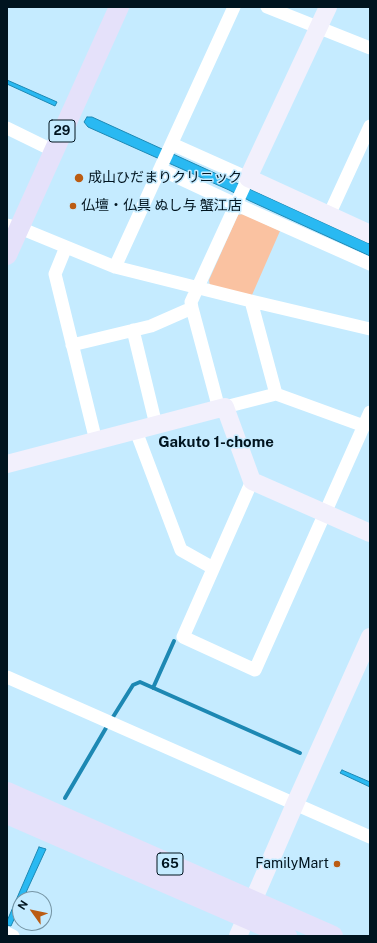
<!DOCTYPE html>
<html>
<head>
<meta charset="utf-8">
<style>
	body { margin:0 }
	#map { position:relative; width:377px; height:943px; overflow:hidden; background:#c5ebff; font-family:"Public Sans",sans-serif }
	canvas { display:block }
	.frame { position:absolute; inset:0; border:8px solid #00141f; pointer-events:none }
	.north { position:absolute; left:12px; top:891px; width:40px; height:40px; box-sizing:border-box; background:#c5ebff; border:1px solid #7695a5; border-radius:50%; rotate:303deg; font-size:11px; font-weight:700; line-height:16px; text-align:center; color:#00141f }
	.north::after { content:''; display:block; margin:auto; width:14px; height:18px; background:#bb5c13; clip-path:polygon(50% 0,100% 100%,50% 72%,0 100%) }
</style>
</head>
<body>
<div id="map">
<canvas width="377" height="943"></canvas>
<div class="frame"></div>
<div class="north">N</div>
</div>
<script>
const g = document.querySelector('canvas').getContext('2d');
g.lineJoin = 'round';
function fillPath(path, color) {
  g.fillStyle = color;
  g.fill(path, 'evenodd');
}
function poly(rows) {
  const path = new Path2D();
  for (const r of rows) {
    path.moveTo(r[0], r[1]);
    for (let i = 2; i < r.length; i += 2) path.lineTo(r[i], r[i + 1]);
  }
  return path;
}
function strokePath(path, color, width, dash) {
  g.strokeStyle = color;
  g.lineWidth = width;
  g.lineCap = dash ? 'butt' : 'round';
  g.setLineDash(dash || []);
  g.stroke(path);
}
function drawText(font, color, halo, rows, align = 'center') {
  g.font = font + ' "Public Sans","Noto Sans JP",sans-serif';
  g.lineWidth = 3;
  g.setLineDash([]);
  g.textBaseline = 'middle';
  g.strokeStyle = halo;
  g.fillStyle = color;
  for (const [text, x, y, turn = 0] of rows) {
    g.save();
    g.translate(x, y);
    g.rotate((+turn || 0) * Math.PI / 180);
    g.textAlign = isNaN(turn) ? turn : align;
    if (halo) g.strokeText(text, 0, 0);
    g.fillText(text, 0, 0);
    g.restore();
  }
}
fillPath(poly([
	[243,214,280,231,252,295,210,286,209,280,238,215]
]), '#fac2a1');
const water = poly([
	[7,80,57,102,55,106,7,84,7,80],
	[87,117,92,117,370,244,370,256,250,201,229,190,88,127,84,122,87,117],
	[342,770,370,782,370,787,340,773,342,770],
	[39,847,46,849,23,899,20,899,20,906,11,926,7,925,7,921,39,847]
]);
fillPath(water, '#29b9f2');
strokePath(water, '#1d88b3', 1);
strokePath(poly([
	[153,688,174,641],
	[113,717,133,685,140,682,300,753],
	[65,798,106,728]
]), '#1d88b3', 4);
strokePath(poly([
	[267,7,370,48],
	[7,128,54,151],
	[160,169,235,204,370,264],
	[329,215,370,126],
	[7,225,20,228,115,267,251,301,370,329],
	[66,247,55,274,96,441],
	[115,267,234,7],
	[251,301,276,394],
	[192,308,219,409],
	[133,330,156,425],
	[72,345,151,326,192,308,191,302,248,178,172,144],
	[225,407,276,394,364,426],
	[136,431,181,550,213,568],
	[252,481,183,637,255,670,370,412],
	[7,677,370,837],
	[7,933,13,936]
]), '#fff', 13);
strokePath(poly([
	[328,7,248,178,370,234],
	[7,464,225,407,252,481,370,533],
	[253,901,295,804,370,637],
	[238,936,246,918]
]), '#f2f0fc', 18);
strokePath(poly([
	[7,255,119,7],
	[7,792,333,936],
	[7,814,287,936]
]), '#e5e1fa', 20);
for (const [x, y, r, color] of [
	[79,178,5,"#bb5c13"],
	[73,206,4,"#bb5c13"],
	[337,864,4,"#bb5c13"]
]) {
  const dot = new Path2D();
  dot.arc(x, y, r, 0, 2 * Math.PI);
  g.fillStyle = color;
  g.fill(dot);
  strokePath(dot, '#c5ebff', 1.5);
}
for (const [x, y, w] of [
	[62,131,26],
	[170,864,26]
]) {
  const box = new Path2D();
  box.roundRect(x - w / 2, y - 11, w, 22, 3);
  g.fillStyle = '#c5ebff';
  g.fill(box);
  strokePath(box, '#00141f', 1);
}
drawText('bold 13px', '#00141f', null, [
	["29",62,131],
	["65",170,864]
]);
drawText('14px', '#00141f', '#c5ebff', [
	["成山ひだまりクリニック",88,178],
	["仏壇・仏具 ぬし与 蟹江店",81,206],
	["FamilyMart",329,864,"right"]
], 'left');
drawText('bold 15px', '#00141f', '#c5ebff', [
	["Gakuto 1-chome",216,442]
]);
</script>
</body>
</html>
